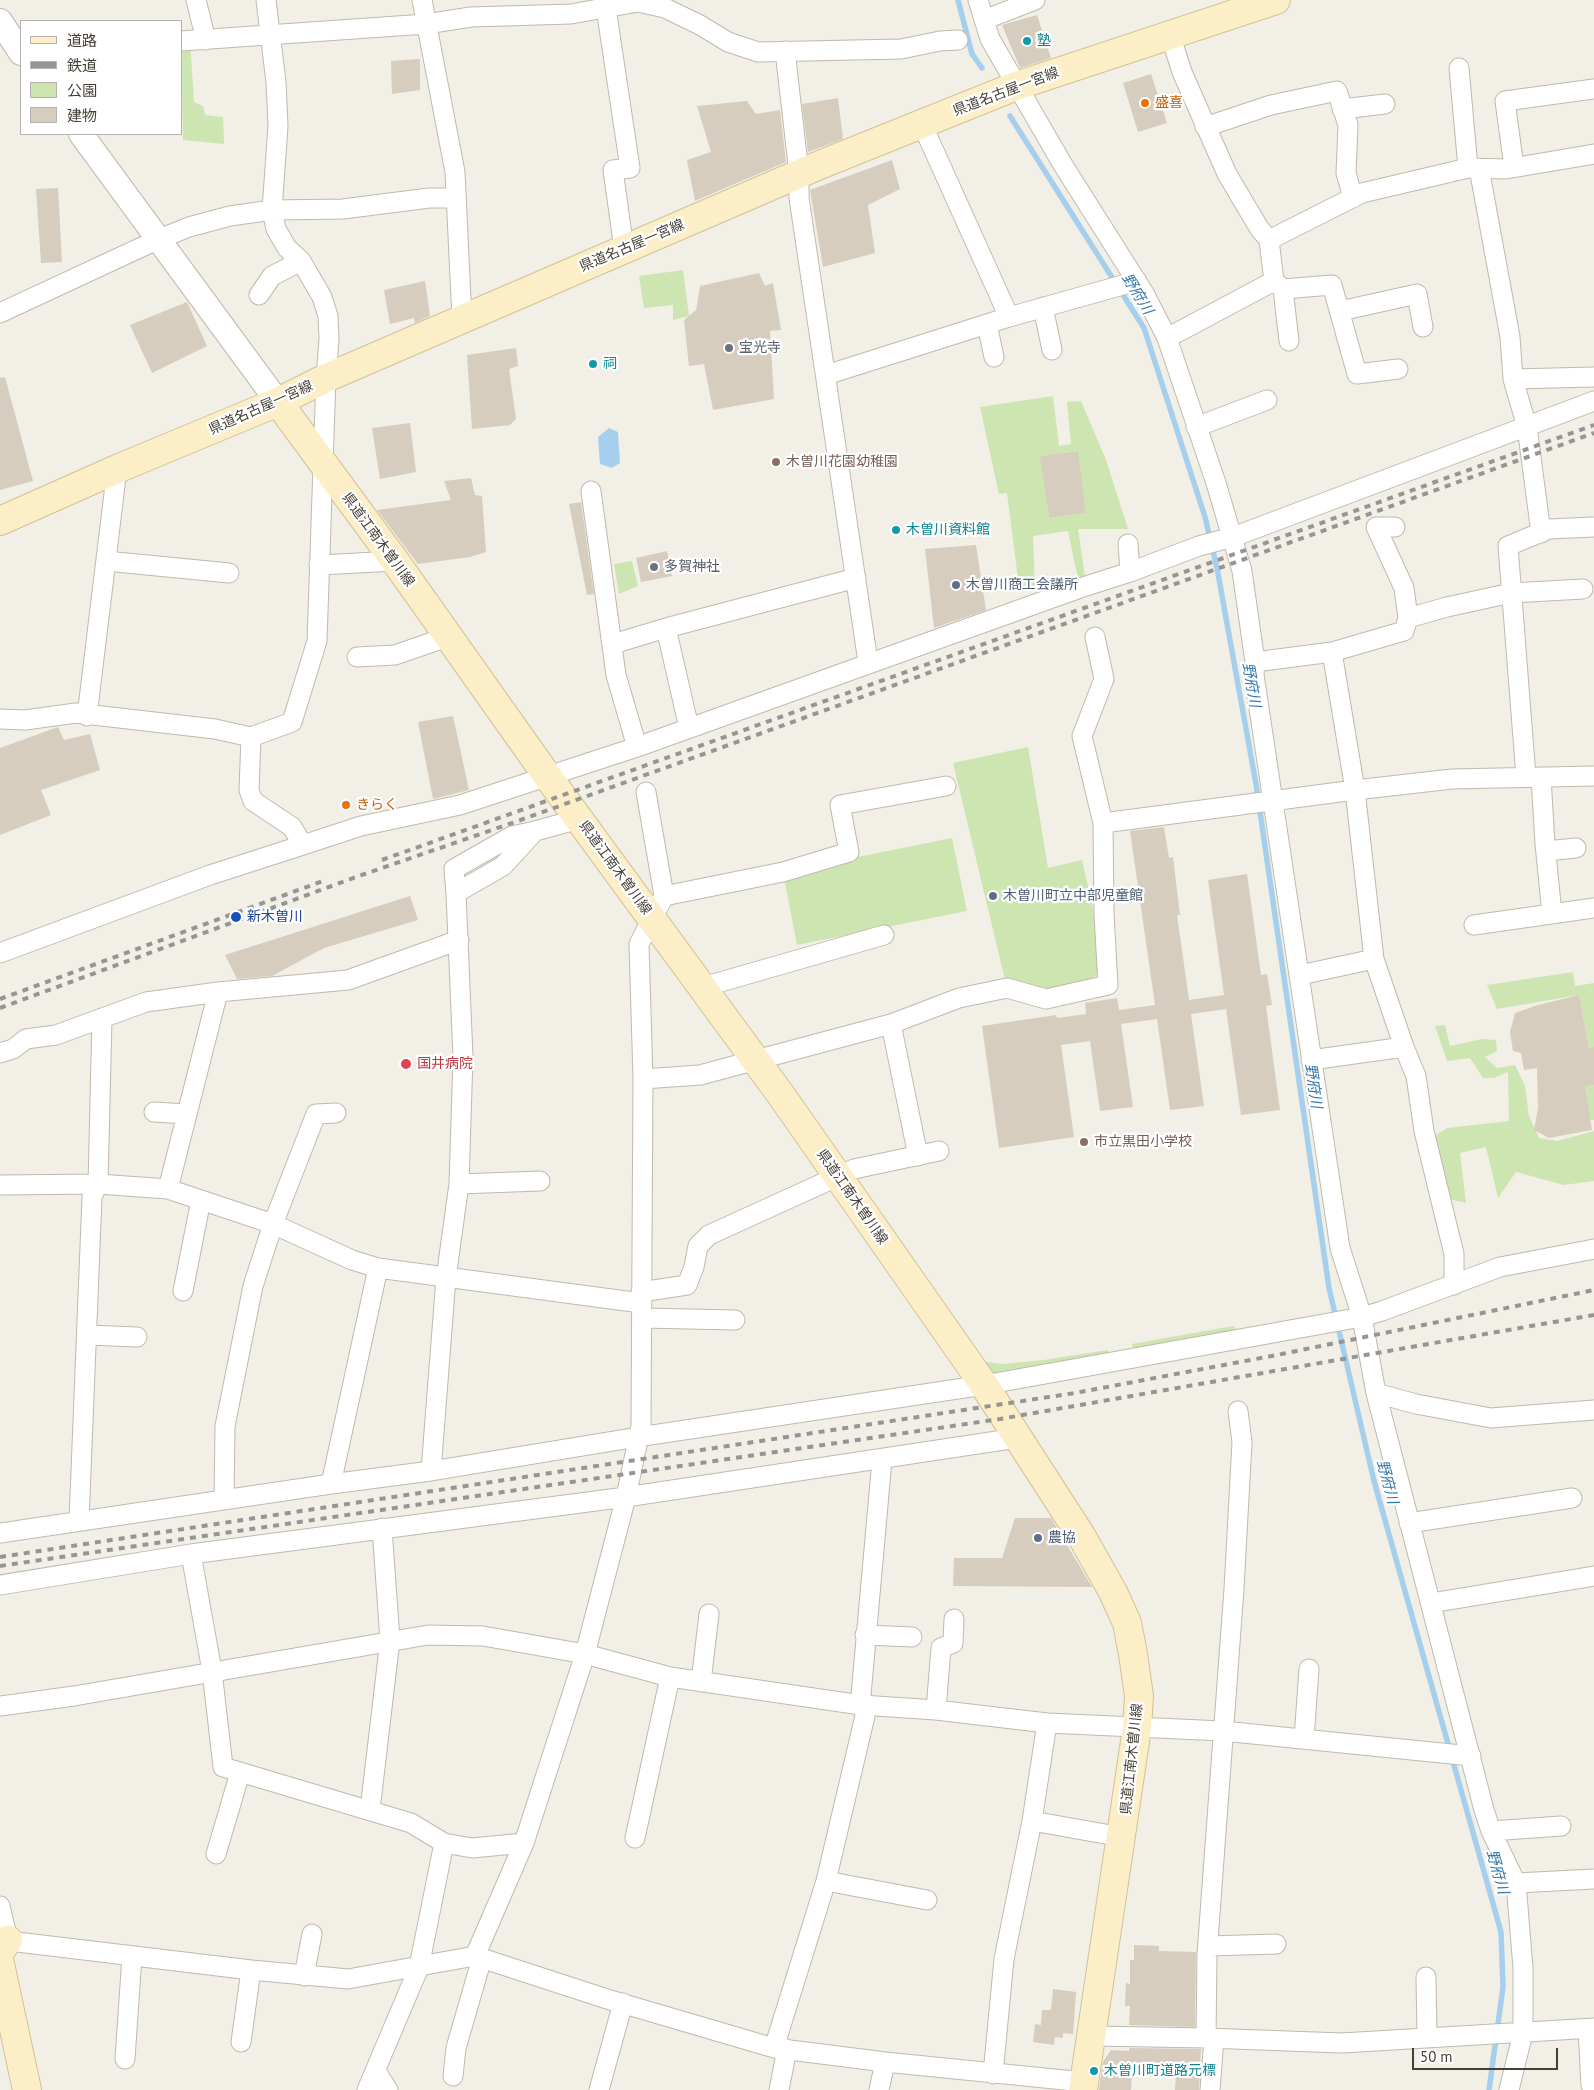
<!DOCTYPE html>
<html>
<head>
<meta charset="utf-8">
<style>
	body { margin:0 }
	#map { position:relative; width:1594px; height:2090px; overflow:hidden; background:#f2efe6; font-family:"PT Sans","Noto Sans JP",sans-serif }
	canvas { display:block }
	.legend { position:absolute; left:20px; top:20px; width:162px; height:115px; box-sizing:border-box; background:#fff; border:1px solid #b5b2af; margin:0; padding:6px 9px; list-style:none; font-size:15px; color:#453f36 }
	.legend li { display:flex; align-items:center; gap:10px; height:25px }
	.legend b { width:25px; border:1px solid #b5b2af }
	.scale { position:absolute; left:1412px; top:2048px; width:146px; height:22px; box-sizing:border-box; border:2px solid #453f36; border-top:0; padding-left:6px; font-size:15px; line-height:18px; white-space:nowrap; color:#453f36; -webkit-text-stroke:4px #fff; paint-order:stroke }
</style>
</head>
<body>
<div id="map">
<canvas width="1594" height="2090"></canvas>
<ul class="legend">
<li><b style="height:6px;background:#fcefc7"></b>道路</li>
<li><b style="height:6px;background:#959595"></b>鉄道</li>
<li><b style="height:14px;background:#cde5b1"></b>公園</li>
<li><b style="height:14px;background:#d6cdbf"></b>建物</li>
</ul>
<div class="scale">50 m</div>
</div>
<script>
const g = document.querySelector('canvas').getContext('2d');
g.lineJoin = 'round';
function fillPath(path, color) {
  g.fillStyle = color;
  g.fill(path, 'evenodd');
}
function poly(rows) {
  const path = new Path2D();
  for (const r of rows) {
    path.moveTo(r[0], r[1]);
    for (let i = 2; i < r.length; i += 2) path.lineTo(r[i], r[i + 1]);
  }
  return path;
}
function strokePath(path, color, width, dash) {
  g.strokeStyle = color;
  g.lineWidth = width;
  g.lineCap = dash ? 'butt' : 'round';
  g.setLineDash(dash || []);
  g.stroke(path);
}
function drawText(font, color, halo, rows, align = 'center') {
  g.font = font + ' "PT Sans","Noto Sans JP",sans-serif';
  g.lineWidth = 4.5;
  g.setLineDash([]);
  g.textBaseline = 'middle';
  g.strokeStyle = halo;
  g.fillStyle = color;
  for (const [text, x, y, turn = 0] of rows) {
    g.save();
    g.translate(x, y);
    g.rotate((+turn || 0) * Math.PI / 180);
    g.textAlign = isNaN(turn) ? turn : align;
    if (halo) g.strokeText(text, 0, 0);
    g.fillText(text, 0, 0);
    g.restore();
  }
}
fillPath(poly([
	[181,41,190,41,194,102,203,106,205,115,223,117,224,144,183,140],
	[683,270,689,316,673,320,673,305,644,308,639,276],
	[1053,396,1059,446,1071,444,1067,402,1081,401,1106,460,1128,529,1078,529,1085,577,1080,588,1068,531,1033,536,1035,587,1019,587,1007,493,999,494,980,407],
	[1077,451,1086,513,1049,518,1041,456],
	[632,561,638,586,619,594,614,564],
	[1028,747,1048,868,1082,860,1107,971,1046,999,1007,988,953,763],
	[952,838,967,911,797,945,783,872],
	[1573,972,1575,986,1594,983,1594,1047,1589,1048,1579,995,1497,1009,1487,985],
	[1445,1025,1450,1046,1482,1039,1496,1040,1497,1051,1485,1057,1497,1068,1515,1065,1525,1086,1529,1116,1539,1138,1557,1141,1594,1131,1594,1181,1564,1185,1516,1172,1498,1198,1486,1147,1460,1153,1466,1203,1449,1199,1435,1136,1447,1128,1509,1121,1508,1072,1494,1078,1483,1078,1470,1058,1447,1061,1435,1026],
	[1594,1085,1594,1120,1590,1120,1585,1086],
	[1233,1326,1245,1337,1136,1358,1132,1344],
	[1108,1350,1108,1363,984,1385,966,1359,1002,1364,1044,1360]
]), '#cde5b1');
fillPath(poly([
	[609,428,618,432,620,463,612,468,600,464,598,437]
]), '#a5cfec');
strokePath(poly([
	[958,0,972,54,982,68],
	[1010,116,1144,328,1205,517,1217,568,1256,784,1329,1288,1374,1481,1501,1932,1503,1987,1489,2090]
]), '#a5cfec', 5.5);
fillPath(poly([
	[1037,15,1051,58,1020,68,1002,25],
	[420,59,420,90,392,94,391,61],
	[1151,74,1167,123,1138,132,1123,83],
	[838,98,843,139,808,152,802,104],
	[747,101,756,114,780,110,786,162,695,201,687,160,711,152,697,106],
	[892,160,900,189,868,205,875,253,823,267,810,190],
	[58,188,62,262,41,263,36,189],
	[759,273,765,286,773,283,781,330,770,331,774,399,713,410,704,364,689,366,684,320,696,310,700,286],
	[425,281,430,316,415,323,414,318,390,324,384,290],
	[187,302,207,346,152,373,130,325],
	[516,348,518,366,509,369,516,419,510,425,472,429,467,355],
	[5,377,33,481,0,490,0,378],
	[410,423,416,472,380,479,372,428],
	[1078,451,1086,513,1049,518,1040,456],
	[471,478,475,495,482,496,486,552,470,557,418,564,377,510,451,500,444,481],
	[581,502,594,594,587,595,569,504],
	[976,545,986,610,934,628,925,549],
	[667,551,672,576,641,582,636,558],
	[453,716,469,790,433,799,418,722],
	[58,727,64,740,90,734,100,770,41,790,51,815,0,835,0,748],
	[1164,827,1169,858,1173,857,1180,915,1177,915,1189,1000,1224,995,1208,880,1247,874,1261,975,1267,974,1272,1005,1266,1006,1280,1110,1241,1115,1226,1009,1191,1014,1204,1106,1170,1110,1157,1019,1121,1024,1133,1107,1100,1111,1090,1041,1061,1045,1074,1137,999,1148,982,1026,1056,1015,1057,1018,1086,1014,1085,1003,1117,998,1119,1010,1155,1005,1130,831],
	[410,896,418,920,324,948,272,976,237,979,225,955],
	[1579,995,1589,1048,1594,1047,1594,1085,1585,1086,1592,1130,1549,1138,1534,1130,1538,1108,1537,1068,1524,1070,1521,1053,1513,1051,1510,1032,1515,1013,1538,1005],
	[1015,1518,1051,1518,1092,1587,953,1586,954,1558,1002,1558],
	[1134,1945,1159,1946,1159,1951,1196,1952,1195,2027,1129,2025,1130,2006,1125,2006,1126,1983,1130,1984,1130,1960,1134,1960],
	[1053,1989,1076,1992,1073,2034,1063,2033,1063,2038,1055,2037,1054,2045,1033,2042,1035,2024,1041,2025,1042,2010,1051,2010],
	[1129,2048,1201,2049,1199,2090,1175,2090,1176,2076,1132,2073,1131,2090,1099,2090,1103,2062,1111,2050,1129,2051]
]), '#d6cdbf');
const minor = poly([
	[196,0,206,40],
	[422,0,455,172,462,320],
	[978,0,990,39,1063,165,1144,293,1167,338,1216,483,1242,571,1255,662,1254,675,1340,1248,1362,1317,1376,1393,1484,1810,1491,1831,1516,1883,1523,1968,1523,2033,1509,2090],
	[606,8,630,168,613,170,624,249],
	[984,20,1035,0],
	[181,41,426,24,471,17,571,14,638,2,665,8,700,25,728,42,758,52,901,49,940,41,958,40],
	[785,51,799,173,799,198,868,662],
	[1459,68,1468,168],
	[1342,109,1385,104],
	[922,124,1009,317],
	[1205,127,1271,105,1337,91,1348,125,1346,173,1353,198],
	[1514,167,1505,101,1594,89],
	[1479,168,1510,337,1513,379,1527,427,1541,533],
	[1269,240,1362,193,1468,168,1506,169,1594,154],
	[1274,281,1283,289,1332,285,1357,374,1398,369],
	[1283,289,1289,341],
	[259,295,272,276,301,261],
	[1043,307,1052,350],
	[1340,311,1417,294,1423,327],
	[0,313,159,239,189,227,230,216,272,210,343,209,429,198,456,198],
	[987,324,994,357],
	[1167,338,1274,281,1269,240,1259,228,1227,174,1182,72,1170,34],
	[826,375,1009,317,1137,281],
	[1513,379,1594,377],
	[1196,427,1267,400],
	[591,491,616,675,637,747],
	[1395,527,1376,527,1404,588,1408,618],
	[1128,544,1130,572],
	[106,561,229,573],
	[319,565,395,561],
	[613,644,666,628],
	[1332,652,1355,790,1374,959,1404,1047,1416,1076,1424,1131,1454,1254,1454,1285],
	[357,657,395,655,447,637],
	[1255,662,1332,652,1404,631,1408,618,1447,607,1511,593,1583,589],
	[87,716,117,469],
	[0,719,25,720,76,713,215,729,251,737,292,722,317,641,326,378,329,339,328,316,322,297,301,261,287,248,276,229,272,210,278,126,276,82,266,0],
	[689,728,666,628,856,578],
	[251,737,249,790,253,801,292,827,303,845],
	[1526,777,1508,546,1549,529,1594,527],
	[1541,777,1545,844,1552,914],
	[1103,823,1355,790,1452,779,1594,776],
	[1546,851,1576,848],
	[456,893,454,869,512,836,535,831],
	[664,896,783,872,849,852,840,805,946,786],
	[1474,925,1594,908],
	[0,953,210,875,303,845,361,826,460,805,637,747,1080,588,1130,572,1199,546,1233,537,1594,401],
	[1300,975,1374,959],
	[703,987,884,935],
	[891,1024,918,1156],
	[0,1053,13,1049,26,1039,56,1035,146,1002,218,992,348,980,459,940],
	[1311,1060,1404,1047],
	[643,1079,700,1075,891,1024,959,998,1007,988,1046,999,1108,985,1104,914,1103,823,1082,736,1104,679,1095,637],
	[154,1112,187,1114],
	[459,1184,540,1181],
	[0,1185,98,1184,168,1189,273,1224,352,1260,378,1268,641,1303],
	[168,1189,218,992],
	[183,1291,201,1200],
	[641,1292,687,1285,694,1267,698,1246,709,1235,854,1169,939,1151],
	[642,1318,735,1320],
	[87,1335,137,1337],
	[1376,1393,1416,1404,1491,1418,1594,1410],
	[431,1471,446,1278,459,1184,463,1057,456,893,503,866,535,831,579,819],
	[331,1484,378,1268],
	[224,1500,225,1426,253,1286,273,1224,316,1114,336,1113],
	[79,1521,92,1197,98,1184,102,1018],
	[1409,1523,1572,1498],
	[0,1533,331,1484,431,1471,638,1437,984,1385,1362,1317,1382,1311,1500,1267,1594,1249],
	[191,1554,212,1671,223,1767,411,1823,444,1843,472,1848,524,1843],
	[0,1585,191,1554,626,1497,1017,1438],
	[1431,1603,1594,1576],
	[865,1635,912,1637],
	[701,1682,709,1614],
	[0,1706,74,1696,428,1635,483,1636,585,1654,670,1677,861,1705,936,1710,1047,1723,1223,1731,1471,1756],
	[936,1710,941,1648,953,1643,954,1619],
	[1304,1739,1309,1669],
	[370,1810,390,1640,382,1528],
	[1032,1821,1122,1837],
	[1491,1831,1561,1826],
	[635,1838,670,1677],
	[216,1854,240,1773],
	[826,1881,927,1900],
	[1516,1883,1594,1879],
	[0,1906,8,1940],
	[0,1940,251,1970,348,1979,475,1956,607,1999,774,2048,885,2062,1084,2082],
	[1208,1946,1276,1944],
	[475,1956,524,1843,585,1654,626,1497,641,1426,643,1079,639,944,664,896,646,792],
	[304,1976,312,1934],
	[1426,1977,1427,2038],
	[1588,2029,1591,2085],
	[1093,2036,1206,2038,1342,2043,1594,2028],
	[1206,2038,1207,1954,1234,1589,1242,1442,1238,1411],
	[241,2042,251,1970],
	[774,2048,826,1881,865,1716,861,1695,882,1460],
	[125,2059,132,1956],
	[376,2071,388,2090],
	[993,2074,1004,1959,1032,1821,1047,1723],
	[453,2076,456,2048,482,1958],
	[367,2090,419,1967,444,1843],
	[599,2090,623,2003],
	[779,2090,787,2049],
	[879,2090,885,2062],
	[1210,2090,1214,2038]
]);
const tertiary = poly([
	[0,21,21,53],
	[81,134,278,402]
]);
const secondary = poly([
	[278,402,395,561,548,777,781,1095,984,1385,1082,1537,1113,1592,1127,1623,1133,1654,1139,1696,1137,1728,1083,2090],
	[0,521,117,469,278,402,326,378,822,164,1016,86,1276,0],
	[0,1952,8,1940],
	[0,1964,27,2090]
]);
strokePath(minor, '#c0b9ac', 21);
strokePath(tertiary, '#c0b9ac', 26);
strokePath(secondary, '#d0c298', 30);
strokePath(minor, '#fff', 19);
strokePath(tertiary, '#fff', 24);
strokePath(secondary, '#fcefc7', 28);
strokePath(poly([
	[382,860,1594,425],
	[0,999,323,881],
	[0,1008,356,877,515,822,1594,433],
	[0,1557,1075,1393,1277,1355,1594,1290],
	[0,1566,1000,1419,1594,1315]
]), '#959595', 4, [6, 6]);
for (const [x, y, r, color] of [
	[1027,41,5,"#0f9aa8"],
	[1145,103,5,"#e8710a"],
	[729,348,5,"#6b7280"],
	[593,364,5,"#0f9aa8"],
	[776,462,5,"#8d6e63"],
	[896,530,5,"#0f9aa8"],
	[654,567,5,"#6b7280"],
	[956,585,5,"#5c6f8a"],
	[346,805,5,"#e8710a"],
	[993,896,5,"#5c6f8a"],
	[236,917,6,"#1a4fb4"],
	[406,1064,6,"#e0444e"],
	[1084,1142,5,"#8d6e63"],
	[1038,1538,5,"#5c6f8a"],
	[1094,2071,5,"#0f9aa8"]
]) {
  const dot = new Path2D();
  dot.arc(x, y, r, 0, 2 * Math.PI);
  g.fillStyle = color;
  g.fill(dot);
  strokePath(dot, '#fff', 2);
}
drawText('14px', '#0d838f', '#fff', [
	["塾",1037,41],
	["祠",603,364],
	["木曽川資料館",906,530],
	["木曽川町道路元標",1104,2071]
], 'left');
drawText('14px', '#453f36', '#fff', [
	["県道名古屋一宮線",1006,92,-21],
	["県道名古屋一宮線",632,246,-23],
	["県道名古屋一宮線",261,408,-24],
	["県道江南木曽川線",378,540,54],
	["県道江南木曽川線",615,868,54],
	["県道江南木曽川線",852,1197,55],
	["県道江南木曽川線",1132,1759,-84]
]);
drawText('14px', '#c56008', '#fff', [
	["盛喜",1155,103],
	["きらく",356,805]
], 'left');
drawText('14px', '#5b616d', '#fff', [
	["宝光寺",739,348],
	["多賀神社",664,567]
], 'left');
drawText('14px', '#785e54', '#fff', [
	["木曽川花園幼稚園",786,462],
	["市立黒田小学校",1094,1142]
], 'left');
drawText('14px', '#4e5e75', '#fff', [
	["木曽川商工会議所",966,585],
	["木曽川町立中部児童館",1003,896],
	["農協",1048,1538]
], 'left');
drawText('14px', '#164399', '#fff', [
	["新木曽川",247,917]
], 'left');
drawText('14px', '#be3a42', '#fff', [
	["国井病院",417,1064]
], 'left');
drawText('italic 15px', '#3578ab', '#fff', [
	["野府川",1137,294,58],
	["野府川",1251,685,80],
	["野府川",1313,1086,82],
	["野府川",1387,1482,75],
	["野府川",1497,1872,74]
]);
</script>
</body>
</html>
